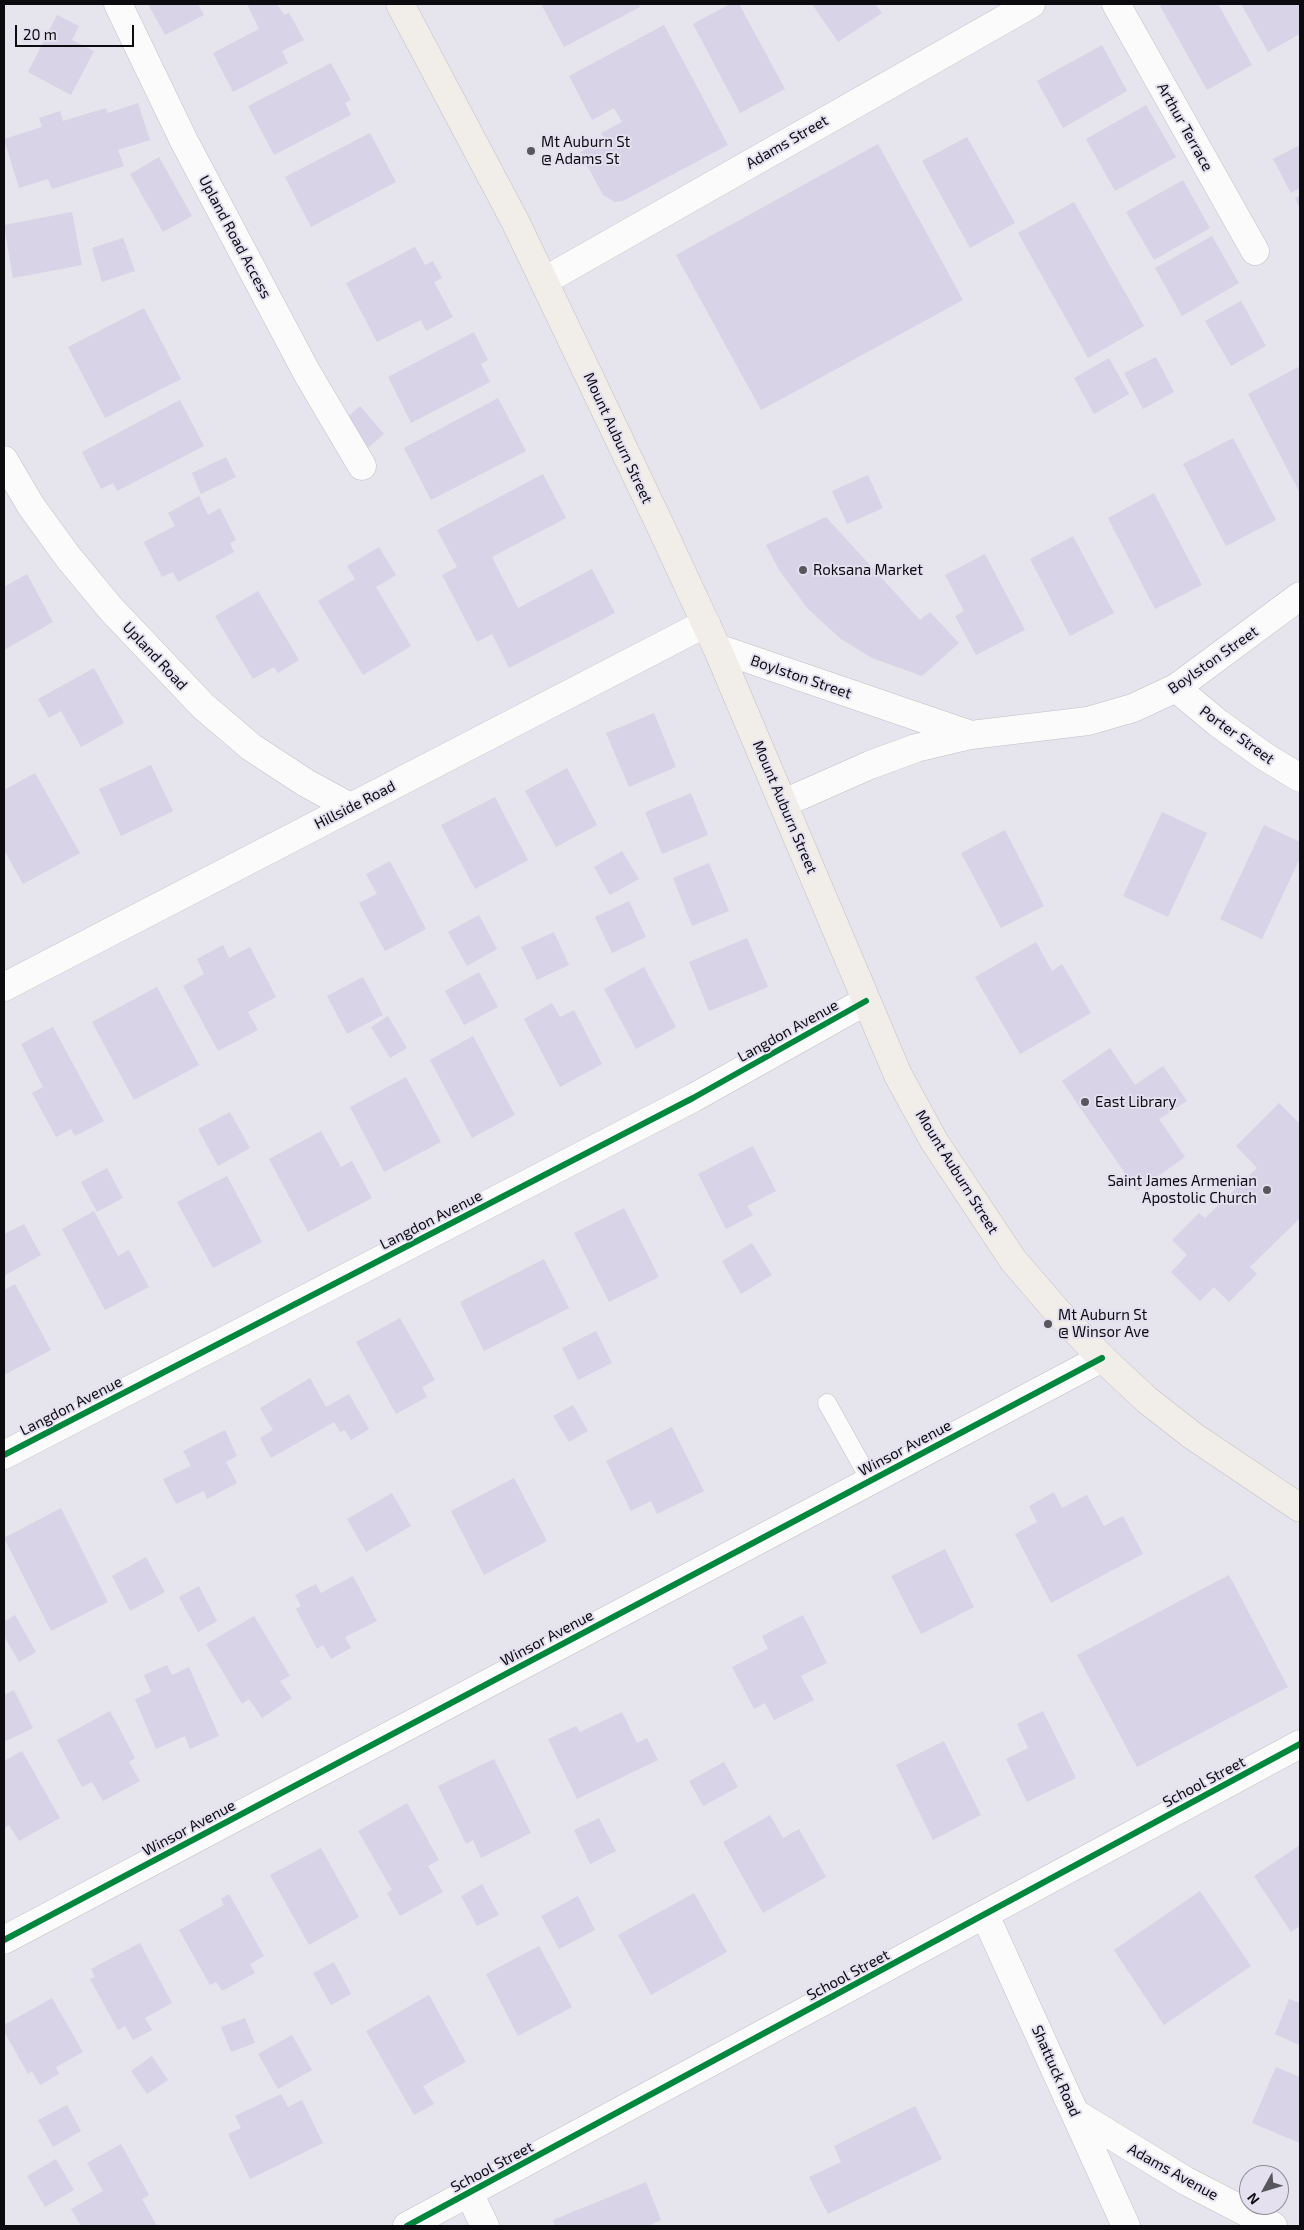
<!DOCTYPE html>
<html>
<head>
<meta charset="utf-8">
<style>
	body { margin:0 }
	#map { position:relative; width:1304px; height:2230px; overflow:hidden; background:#e6e4ec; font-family:"Exo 2",sans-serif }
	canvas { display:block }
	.frame { position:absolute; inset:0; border:5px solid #0c0b10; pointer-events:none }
	.north { position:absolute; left:1239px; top:2165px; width:50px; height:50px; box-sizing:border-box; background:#e4e0f0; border:1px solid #8e8b96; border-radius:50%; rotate:231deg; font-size:14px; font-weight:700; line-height:20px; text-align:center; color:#0c0b10 }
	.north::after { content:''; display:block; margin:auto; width:18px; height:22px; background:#58575d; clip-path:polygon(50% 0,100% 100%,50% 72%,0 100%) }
	.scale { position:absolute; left:15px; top:25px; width:119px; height:22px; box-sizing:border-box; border:2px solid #0c0b10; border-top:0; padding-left:6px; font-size:15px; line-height:18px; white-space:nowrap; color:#0c0b10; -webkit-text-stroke:4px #e4e0f0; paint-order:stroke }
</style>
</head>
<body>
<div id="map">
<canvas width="1304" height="2230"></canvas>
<div class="frame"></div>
<div class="north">N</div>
<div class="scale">20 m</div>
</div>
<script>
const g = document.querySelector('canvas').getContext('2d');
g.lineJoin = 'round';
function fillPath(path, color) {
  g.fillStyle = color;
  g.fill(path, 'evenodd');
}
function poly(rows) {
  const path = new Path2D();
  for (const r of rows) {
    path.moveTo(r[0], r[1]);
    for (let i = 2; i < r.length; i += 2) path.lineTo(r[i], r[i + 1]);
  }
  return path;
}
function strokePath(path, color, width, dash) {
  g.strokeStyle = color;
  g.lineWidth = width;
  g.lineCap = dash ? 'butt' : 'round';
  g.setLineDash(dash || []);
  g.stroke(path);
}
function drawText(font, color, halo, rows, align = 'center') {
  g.font = font + ' "Exo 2",sans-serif';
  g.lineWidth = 4;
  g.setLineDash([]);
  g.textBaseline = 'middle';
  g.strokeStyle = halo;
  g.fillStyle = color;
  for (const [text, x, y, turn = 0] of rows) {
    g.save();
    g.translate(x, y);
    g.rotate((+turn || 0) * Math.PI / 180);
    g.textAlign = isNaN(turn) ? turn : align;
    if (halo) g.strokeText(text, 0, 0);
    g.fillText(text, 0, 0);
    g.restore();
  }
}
fillPath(poly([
	[148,4,198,4,204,15,165,35],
	[247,4,277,4,284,15,289,13,304,40,282,51,288,63,233,92,213,53,259,29],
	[541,4,638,4,640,7,564,47],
	[730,4,739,4,785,89,740,113,693,24],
	[812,4,875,4,882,13,838,42],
	[1164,4,1218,4,1252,65,1207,90,1160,6],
	[1241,4,1300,4,1300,34,1268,52],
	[57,15,79,26,72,40,94,51,71,95,28,72],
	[664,25,728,145,623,201,615,202,603,195,580,152,605,139,601,133,622,122,614,108,592,120,569,76],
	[1102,45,1127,91,1063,128,1037,81],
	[331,63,351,100,345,103,351,115,274,155,248,106],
	[138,103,150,140,118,150,124,166,52,189,48,179,19,188,4,139,42,127,39,118,60,111,63,121,106,108,108,113],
	[1146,105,1176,157,1115,191,1086,139],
	[370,133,396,182,311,227,285,177],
	[967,137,1015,223,970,248,922,161],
	[878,144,963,300,761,410,676,255],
	[1300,145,1300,188,1291,193,1273,159],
	[159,157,192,216,163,232,130,174],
	[1183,180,1210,228,1154,260,1126,212],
	[1300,195,1300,209,1295,198],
	[1074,202,1144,326,1088,358,1018,233],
	[72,212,82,265,13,278,4,225],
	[1212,236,1239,283,1182,316,1155,268],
	[123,238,135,271,102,282,92,248],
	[415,247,425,265,433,261,442,278,434,282,453,317,426,331,421,320,377,342,346,283],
	[1241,301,1266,346,1231,366,1205,321],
	[144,308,181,379,105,418,68,347],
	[474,332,488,360,481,364,490,382,411,423,388,377],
	[1156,357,1174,392,1143,409,1124,373],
	[1109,358,1129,394,1094,414,1074,378],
	[1298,367,1300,371,1300,490,1299,491,1248,394],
	[498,398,526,451,431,500,404,448],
	[180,400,204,446,117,491,113,483,101,489,82,452],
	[360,406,384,434,368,448,344,420],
	[1233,438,1276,520,1226,546,1183,464],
	[226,457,236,477,201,494,192,473],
	[543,474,566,518,492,557,518,608,592,569,615,613,509,668,492,634,477,642,442,575,457,567,437,530],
	[868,475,883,508,847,524,832,491],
	[1154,493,1202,585,1155,609,1108,518],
	[199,496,208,515,220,508,236,540,230,543,234,552,178,582,173,572,162,577,144,542,175,526,168,513],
	[826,517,920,620,930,612,959,643,922,676,872,658,841,639,808,609,779,570,766,545],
	[1073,536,1114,613,1070,636,1030,559],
	[379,547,396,575,376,587,411,646,363,675,318,601,355,579,347,566],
	[985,554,1025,630,976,655,955,616,964,611,945,575],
	[27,574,53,622,4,650,4,587],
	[258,591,299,660,278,673,274,667,253,679,215,616],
	[94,668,124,723,81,747,61,711,49,718,38,699],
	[654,713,676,767,629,787,606,733],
	[151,765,173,811,121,836,99,789],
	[567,768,597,825,556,847,525,791],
	[35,773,80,853,23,884,4,850,4,790],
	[691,793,708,835,662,854,645,812],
	[495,797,528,860,475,889,441,825],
	[1162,812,1207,833,1168,917,1123,896],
	[1264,825,1300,842,1300,858,1262,939,1220,919],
	[1005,830,1044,906,1001,928,961,853],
	[622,851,639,879,610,895,594,867],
	[390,861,426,929,385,951,359,903,377,894,366,874],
	[709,863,729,911,692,926,673,878],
	[629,901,646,937,612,953,595,917],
	[479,915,497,949,467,966,448,932],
	[554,932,569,965,537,980,521,947],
	[747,938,768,987,709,1011,689,962],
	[1036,942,1052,971,1062,964,1091,1013,1020,1054,975,977],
	[223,945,229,958,250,947,276,997,248,1012,258,1030,218,1051,183,986,204,974,197,959],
	[644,967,676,1027,636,1049,604,989],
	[479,972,498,1007,464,1025,445,991],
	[363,977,383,1015,347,1034,327,996],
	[157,987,199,1065,134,1100,92,1022],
	[552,1003,560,1017,574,1010,602,1064,560,1087,524,1019],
	[388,1016,407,1048,390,1058,371,1027],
	[53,1027,104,1121,75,1136,71,1129,56,1137,32,1093,43,1087,21,1044],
	[473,1036,515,1115,472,1138,430,1060],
	[1110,1048,1135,1085,1163,1066,1187,1101,1159,1119,1185,1157,1137,1191,1062,1081],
	[406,1077,441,1142,384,1172,350,1107],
	[1279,1103,1300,1124,1300,1218,1250,1267,1257,1274,1229,1302,1214,1287,1200,1301,1171,1272,1187,1255,1172,1240,1199,1213,1205,1218,1257,1168,1236,1146],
	[230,1112,250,1148,218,1166,198,1129],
	[321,1131,341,1167,352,1161,372,1198,308,1232,269,1159],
	[753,1146,776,1191,747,1206,753,1215,726,1229,698,1174],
	[107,1168,123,1198,97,1212,81,1182],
	[227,1176,262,1242,213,1268,177,1202],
	[624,1208,659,1277,609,1302,574,1233],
	[94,1211,118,1256,129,1250,149,1287,105,1310,62,1229],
	[24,1224,41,1255,4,1276,4,1234],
	[752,1243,772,1275,741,1294,722,1261],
	[544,1259,569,1308,484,1351,460,1302],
	[15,1284,51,1350,4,1375,4,1290],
	[400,1318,435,1380,422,1387,427,1397,396,1414,356,1342],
	[596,1331,612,1363,578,1380,562,1348],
	[310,1378,326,1407,349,1394,369,1429,351,1440,345,1430,340,1432,334,1422,271,1458,260,1438,273,1430,260,1408],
	[573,1405,588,1431,569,1442,553,1416],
	[672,1427,704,1491,657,1514,651,1501,631,1511,606,1461],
	[225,1430,237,1456,226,1462,237,1483,207,1499,204,1491,176,1504,163,1479,191,1466,183,1451],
	[514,1478,547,1541,484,1575,451,1511],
	[1054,1492,1062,1508,1087,1495,1104,1526,1123,1516,1143,1554,1051,1603,1015,1534,1037,1522,1029,1506],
	[392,1493,411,1526,366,1552,347,1519],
	[61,1508,108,1602,51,1631,4,1538],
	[945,1549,974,1607,921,1634,891,1576],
	[146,1557,165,1592,130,1611,112,1576],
	[1229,1575,1288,1687,1137,1767,1077,1655],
	[353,1576,377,1621,345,1637,351,1648,331,1659,323,1645,317,1649,296,1609,301,1606,295,1595,316,1584,321,1593],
	[199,1586,217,1621,198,1632,179,1597],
	[15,1615,36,1652,19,1662,4,1636,4,1622],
	[803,1615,827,1663,801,1676,814,1700,774,1720,765,1703,754,1709,732,1667,768,1649,762,1636],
	[254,1616,290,1676,280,1681,292,1698,262,1718,249,1699,242,1704,206,1644],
	[167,1665,172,1675,189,1667,219,1736,190,1749,185,1736,156,1749,135,1699,151,1692,144,1675],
	[14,1690,33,1728,4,1742,4,1695],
	[110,1711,135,1758,129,1762,140,1781,103,1801,92,1782,82,1787,57,1740],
	[1043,1711,1076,1778,1027,1802,1006,1759,1028,1748,1017,1724],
	[622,1712,637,1743,647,1738,658,1760,577,1799,548,1739,576,1726,580,1732],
	[944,1741,981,1815,933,1840,896,1765],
	[22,1751,60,1818,19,1841,9,1825,4,1828,4,1761],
	[494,1759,531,1833,481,1858,473,1840,466,1844,438,1786],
	[724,1762,738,1787,703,1806,689,1781],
	[407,1803,439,1860,428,1866,443,1892,400,1916,387,1893,392,1890,358,1831],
	[770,1815,783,1838,799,1829,826,1877,763,1913,723,1842],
	[599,1818,616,1851,590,1864,574,1830],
	[1300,1845,1300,1926,1291,1932,1254,1876],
	[321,1848,359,1917,309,1945,270,1875],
	[482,1884,499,1915,477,1926,461,1896],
	[1200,1891,1251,1966,1164,2025,1114,1950],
	[694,1893,727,1952,651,1995,618,1935],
	[229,1894,264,1956,250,1964,255,1973,222,1991,216,1982,210,1985,179,1930,224,1905,221,1899],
	[578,1896,595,1930,559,1949,541,1916],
	[140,1943,172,2003,145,2018,152,2030,133,2040,125,2026,118,2030,90,1979,95,1977,91,1969],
	[539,1946,572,2007,518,2036,486,1974],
	[334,1962,351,1994,331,2005,313,1973],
	[429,1995,466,2062,423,2086,434,2104,414,2115,366,2031],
	[52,1998,83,2052,56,2067,59,2074,40,2085,32,2071,28,2074,4,2031,4,2025],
	[1289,1999,1300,2003,1299,2045,1275,2034],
	[245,2018,255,2043,231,2052,221,2027],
	[292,2035,312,2070,278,2089,258,2054],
	[152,2056,168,2080,147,2094,131,2071],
	[1276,2067,1300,2077,1300,2143,1252,2123],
	[281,2094,288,2107,302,2100,323,2143,250,2179,228,2134,241,2128,235,2116],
	[67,2105,81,2131,53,2147,38,2120],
	[915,2106,942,2159,828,2214,809,2177,841,2162,834,2146],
	[121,2144,149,2195,142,2199,157,2226,81,2226,71,2209,103,2191,87,2163],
	[56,2159,74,2190,45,2207,27,2176],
	[646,2182,661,2220,648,2226,555,2226,553,2220]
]), '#d8d3e6');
const service = poly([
	[827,1403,870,1480]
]);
const minor = poly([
	[118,4,184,141,307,373,362,466],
	[1116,4,1255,251],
	[544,281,1031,4],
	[4,460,31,506,68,557,111,609,203,706,251,747,306,783,350,807],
	[717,648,971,735],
	[1176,688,1218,723,1264,756,1300,778],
	[784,803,870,765,916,748,971,735,1088,721,1133,708,1176,688,1300,596],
	[4,987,706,623],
	[4,1455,693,1098,866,1001],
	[985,1915,1126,2226],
	[4,1940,1102,1358],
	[1075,2113,1186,2181,1273,2226],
	[469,2193,485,2226]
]);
const tertiary = poly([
	[407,2226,1300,1744]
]);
const primary = poly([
	[400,4,516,223,660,525,717,648,898,1075,934,1141,1013,1260,1056,1310,1102,1358,1147,1400,1193,1436,1300,1508]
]);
strokePath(service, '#c1bfc6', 19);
strokePath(minor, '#c1bfc6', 29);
strokePath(tertiary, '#c1bfc6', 29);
strokePath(primary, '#c1c0c3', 29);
strokePath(service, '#fbfbfc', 18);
strokePath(minor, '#fbfbfc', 28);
strokePath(tertiary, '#fbfbfc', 28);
strokePath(primary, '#f1eee9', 28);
strokePath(poly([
	[4,1455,693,1098,866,1001],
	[4,1940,1102,1358],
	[407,2226,1300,1744]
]), '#00873e', 6);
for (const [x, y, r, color] of [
	[531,151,5,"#58575d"],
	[803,570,5,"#58575d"],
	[1085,1102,5,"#58575d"],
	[1267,1190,5,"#58575d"],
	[1048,1324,5,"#58575d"]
]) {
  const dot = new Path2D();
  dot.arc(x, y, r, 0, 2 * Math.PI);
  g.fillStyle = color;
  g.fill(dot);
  strokePath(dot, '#e4e0f0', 2);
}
drawText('15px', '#0c0b10', '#e4e0f0', [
	["Arthur Terrace",1185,127,61],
	["Adams Street",787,142,-30],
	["Upland Road Access",235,237,62],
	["Mount Auburn Street",618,438,65],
	["Upland Road",155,656,47],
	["Boylston Street",1213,660,-35],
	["Boylston Street",801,677,19],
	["Porter Street",1237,735,36],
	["Hillside Road",355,805,-27],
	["Mount Auburn Street",785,807,67],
	["Langdon Avenue",788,1031,-29],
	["Mount Auburn Street",957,1172,58],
	["Langdon Avenue",431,1220,-27],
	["Langdon Avenue",71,1406,-27],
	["Winsor Avenue",905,1448,-28],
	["Winsor Avenue",547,1638,-28],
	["School Street",1204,1782,-28],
	["Winsor Avenue",189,1828,-28],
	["School Street",848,1975,-28],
	["Shattuck Road",1056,2071,66],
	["School Street",492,2167,-28],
	["Adams Avenue",1173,2172,29]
]);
drawText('15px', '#0c0b10', '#e4e0f0', [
	["Mt Auburn St",541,142],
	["@ Adams St",541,159],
	["Roksana Market",813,570],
	["East Library",1095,1102],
	["Saint James Armenian",1257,1181,"right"],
	["Apostolic Church",1257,1198,"right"],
	["Mt Auburn St",1058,1315],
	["@ Winsor Ave",1058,1332]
], 'left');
</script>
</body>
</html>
